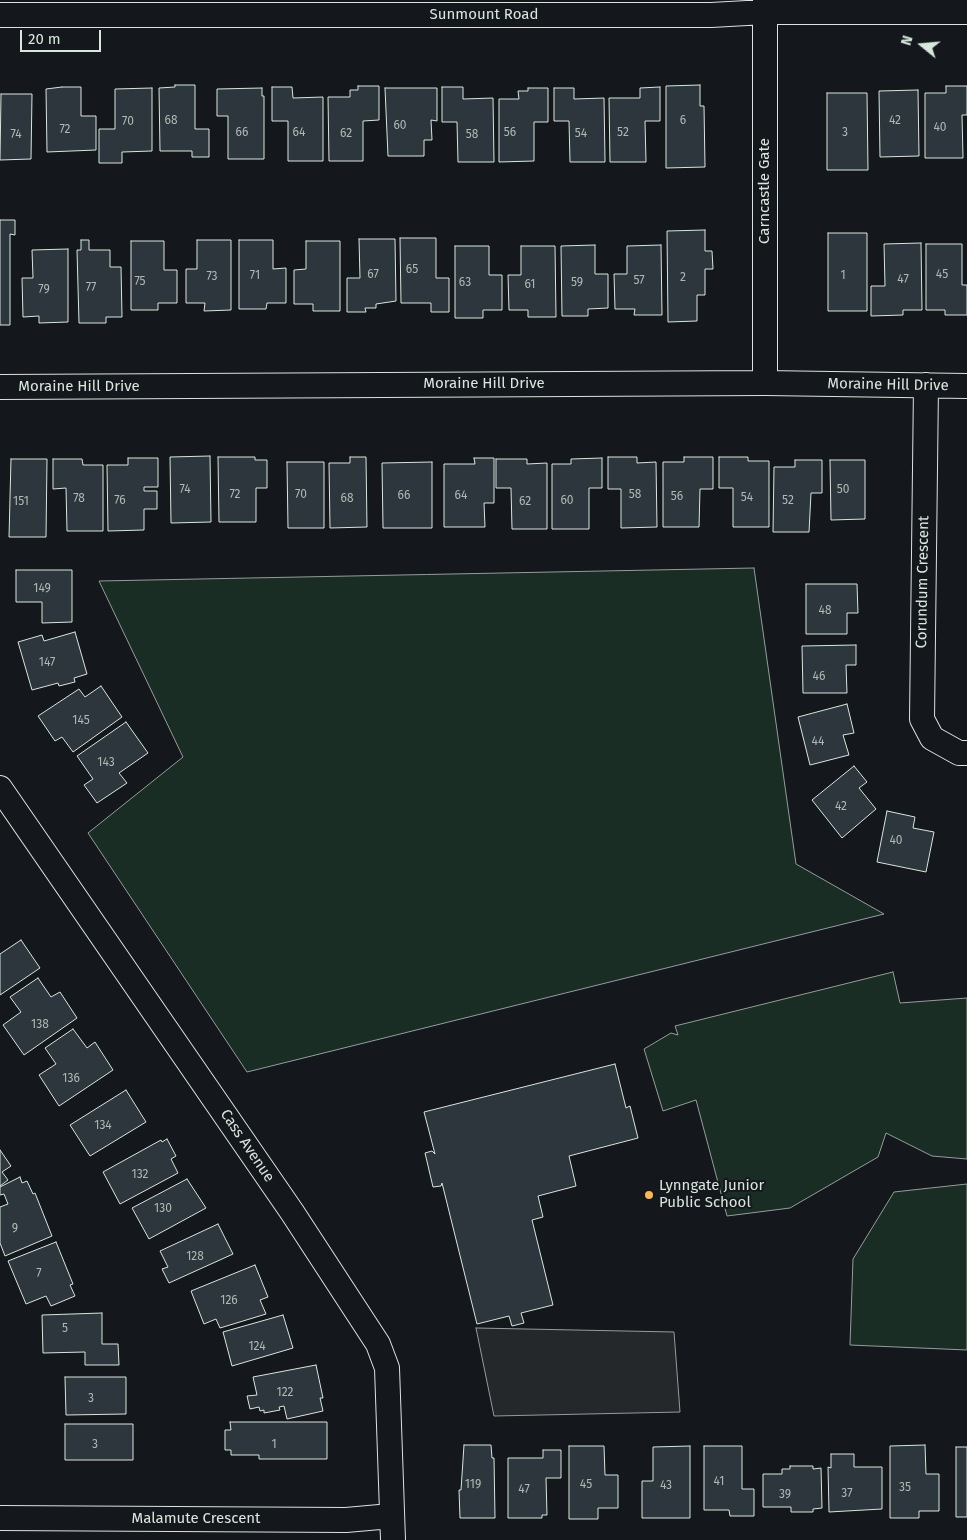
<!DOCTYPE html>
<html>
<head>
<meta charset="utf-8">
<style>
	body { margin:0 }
	#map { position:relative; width:967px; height:1540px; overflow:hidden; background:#14181c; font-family:"Fira Sans",sans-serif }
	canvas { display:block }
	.north { position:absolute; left:897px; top:20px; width:50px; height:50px; -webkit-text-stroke:4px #14181c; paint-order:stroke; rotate:287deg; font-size:14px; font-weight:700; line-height:20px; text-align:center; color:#d8e6dc }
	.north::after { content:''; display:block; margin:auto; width:18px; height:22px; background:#d8e6dc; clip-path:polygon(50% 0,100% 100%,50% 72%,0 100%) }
	.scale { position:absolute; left:20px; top:30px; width:81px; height:22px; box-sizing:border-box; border:2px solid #d8e6dc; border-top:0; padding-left:6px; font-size:15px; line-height:18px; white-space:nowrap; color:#d8e6dc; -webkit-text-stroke:4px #14181c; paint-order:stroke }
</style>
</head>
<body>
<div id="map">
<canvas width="967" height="1540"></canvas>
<div class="north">N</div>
<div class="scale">20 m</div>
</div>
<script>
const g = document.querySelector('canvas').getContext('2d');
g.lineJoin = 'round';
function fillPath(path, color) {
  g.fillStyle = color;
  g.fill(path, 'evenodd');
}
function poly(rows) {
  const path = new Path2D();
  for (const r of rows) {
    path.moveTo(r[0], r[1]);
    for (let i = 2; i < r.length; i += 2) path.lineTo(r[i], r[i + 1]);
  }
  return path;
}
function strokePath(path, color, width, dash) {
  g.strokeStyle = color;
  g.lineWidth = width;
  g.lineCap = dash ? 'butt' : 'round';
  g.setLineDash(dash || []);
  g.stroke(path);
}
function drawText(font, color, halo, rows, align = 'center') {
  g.font = font + ' "Fira Sans",sans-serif';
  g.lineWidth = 4;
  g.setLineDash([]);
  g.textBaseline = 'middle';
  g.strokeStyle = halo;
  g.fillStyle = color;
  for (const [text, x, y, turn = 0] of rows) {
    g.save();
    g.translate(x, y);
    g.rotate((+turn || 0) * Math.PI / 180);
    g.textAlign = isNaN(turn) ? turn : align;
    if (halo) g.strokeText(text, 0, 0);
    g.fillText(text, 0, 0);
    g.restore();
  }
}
const green = poly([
	[754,568,796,864,884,914,247,1072,88,833,183,757,99,581,754,568],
	[893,972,900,1003,967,998,967,1159,932,1156,886,1133,878,1157,790,1208,727,1216,696,1100,663,1111,644,1049,671,1033,678,1035,675,1026,893,972],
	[967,1184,967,1350,850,1345,853,1259,894,1192,967,1184]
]);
fillPath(green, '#1a2d24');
strokePath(green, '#939e99', 1);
const parking = poly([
	[476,1328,674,1332,680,1412,494,1416,476,1328]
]);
fillPath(parking, '#24282b');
strokePath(parking, '#939e99', 1);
const building = poly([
	[175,85,195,85,195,129,209,129,209,157,192,157,192,151,160,151,159,88,175,87,175,85],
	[700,85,700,106,704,106,705,167,666,168,666,86,700,85],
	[358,86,379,86,379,120,363,121,363,161,329,161,328,97,350,97,350,90,358,90,358,86],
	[946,86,967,86,967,115,962,115,963,158,925,158,925,93,946,93,946,86],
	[62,87,81,87,81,116,96,116,96,150,47,152,46,89,62,87],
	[272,87,292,87,293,98,323,97,323,161,288,161,288,121,272,121,272,87],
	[442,87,463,87,463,99,493,98,494,162,458,162,457,122,442,122,442,87],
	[660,87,660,121,645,121,646,162,610,162,609,98,640,98,640,88,660,87],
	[152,88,152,151,122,152,122,163,99,163,99,129,115,129,115,89,152,88],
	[262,88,262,96,264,96,264,159,228,159,228,116,217,116,217,89,262,88],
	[385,88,437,88,437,121,431,120,432,140,424,140,424,156,388,156,385,88],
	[528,88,548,88,548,122,534,122,534,161,499,162,499,99,519,99,518,91,528,91,528,88],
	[554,88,574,88,574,99,604,98,605,162,570,162,569,121,554,121,554,88],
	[918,90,919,156,880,157,879,91,918,90],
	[827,93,867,93,868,170,827,170,827,93],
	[1,94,32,94,31,159,0,160,1,94],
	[0,220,15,220,15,235,10,234,10,325,0,325,0,220],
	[705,230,705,251,712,251,713,269,705,269,705,295,697,295,697,321,668,322,667,231,705,230],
	[828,233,867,233,867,311,828,311,828,233],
	[400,238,436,238,436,278,449,278,449,312,431,312,431,303,401,303,400,238],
	[359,239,395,239,396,301,376,304,376,308,365,308,366,312,347,312,347,278,360,278,359,239],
	[81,240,89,240,89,250,110,250,110,267,121,267,122,317,106,317,106,323,79,323,77,250,81,250,81,240],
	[197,240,231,240,231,310,204,311,205,303,186,303,186,269,197,269,197,240],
	[239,240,273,240,273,269,286,268,286,303,267,303,266,309,239,309,239,240],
	[131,241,164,241,164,270,177,270,177,303,158,303,158,310,131,310,131,241],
	[306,241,340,241,340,311,313,311,313,304,294,304,294,270,306,269,306,241],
	[921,243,922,310,903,310,903,315,871,316,871,286,885,286,884,244,921,243],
	[926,244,962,244,962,285,967,285,967,315,945,315,945,310,926,310,926,244],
	[595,245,595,274,608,274,608,308,588,309,588,316,562,316,561,246,595,245],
	[661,245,662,315,634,315,635,309,615,309,614,274,627,274,627,246,661,245],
	[455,246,489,246,489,275,502,275,502,310,483,310,483,318,455,318,455,246],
	[521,246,555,246,556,317,528,317,528,310,509,310,508,275,521,275,521,246],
	[68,249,68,322,39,323,39,316,23,317,22,278,33,278,32,250,68,249],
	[210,456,211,522,171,523,170,457,210,456],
	[218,457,255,457,255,460,267,460,267,488,256,488,256,522,219,522,218,457],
	[350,457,366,457,367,527,330,528,329,463,350,463,350,457],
	[608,457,637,457,637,463,656,462,657,527,621,528,621,489,608,489,608,457],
	[684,457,713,457,713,489,700,489,699,527,663,527,663,462,684,462,684,457],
	[719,457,748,457,748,461,769,461,769,527,733,527,733,488,719,488,719,457],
	[128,458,158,458,158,487,144,487,144,491,157,491,157,509,144,509,144,530,108,531,107,465,128,465,128,458],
	[474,458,494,458,494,503,484,503,485,527,444,527,444,464,475,464,474,458],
	[602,458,602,488,589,488,589,529,552,529,552,464,571,464,571,459,602,458],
	[11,459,47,459,46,537,9,537,11,459],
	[53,459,82,459,83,465,103,465,103,531,67,531,66,488,53,489,53,459],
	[496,459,527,459,527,464,547,463,547,529,512,529,511,488,496,488,496,459],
	[795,460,822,460,822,493,811,493,809,532,773,532,774,467,795,467,795,460],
	[830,460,865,460,865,519,831,520,830,460],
	[287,462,324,462,324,528,288,528,287,462],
	[432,462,432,528,383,528,382,463,432,462],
	[16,570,72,570,72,622,42,623,42,602,16,602,16,570],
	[806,584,857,584,858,613,847,613,847,634,806,634,806,584],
	[75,632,87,674,74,678,75,682,59,686,58,683,32,690,18,642,42,635,44,641,75,632],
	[856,645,856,665,846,665,847,693,803,693,802,646,856,645],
	[101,686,122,717,73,752,62,737,55,741,38,716,79,689,85,697,101,686],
	[847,704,854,733,843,735,849,755,810,765,798,717,847,704],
	[126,722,148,753,119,773,127,783,97,803,84,785,93,779,77,756,126,722],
	[854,766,867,782,859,788,876,809,842,838,812,800,854,766],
	[887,811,915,817,913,828,934,832,926,872,877,862,887,811],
	[21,940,40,968,0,995,0,954,21,940],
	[38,978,51,997,60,992,77,1018,24,1055,3,1025,21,1012,10,997,38,978],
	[73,1029,87,1048,95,1042,113,1070,59,1106,39,1075,56,1064,45,1048,73,1029],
	[615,1064,626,1108,630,1106,638,1138,569,1156,576,1186,538,1196,543,1217,532,1220,553,1305,521,1313,524,1323,512,1326,509,1316,477,1324,442,1183,441,1186,433,1187,425,1153,432,1151,435,1154,424,1112,615,1064],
	[126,1090,146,1122,90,1156,70,1125,126,1090],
	[167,1139,176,1156,171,1159,178,1173,120,1204,103,1172,161,1140,162,1142,167,1139],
	[0,1150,11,1166,2,1172,8,1180,0,1186,0,1150],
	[20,1177,22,1183,27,1181,33,1194,35,1193,52,1236,5,1256,0,1243,0,1207,8,1204,4,1194,0,1195,0,1187,20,1177],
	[187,1179,206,1208,149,1239,132,1208,187,1179],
	[218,1224,233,1254,169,1283,162,1269,168,1267,160,1251,218,1224],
	[56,1242,73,1284,70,1285,75,1296,51,1306,46,1296,26,1304,8,1261,56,1242],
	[255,1265,268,1297,260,1300,266,1314,220,1328,216,1319,204,1324,191,1291,255,1265],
	[102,1313,102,1344,118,1344,119,1365,85,1365,85,1352,43,1353,42,1315,102,1313],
	[283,1315,293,1348,232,1366,223,1332,283,1315],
	[316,1365,323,1398,320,1398,323,1411,287,1419,284,1406,279,1407,280,1410,264,1413,264,1410,260,1411,259,1407,250,1409,247,1396,257,1395,253,1377,316,1365],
	[65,1377,126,1377,126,1414,66,1415,65,1377],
	[230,1422,327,1422,327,1459,259,1459,259,1455,231,1455,231,1450,225,1450,225,1430,231,1430,230,1422],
	[65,1424,133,1424,133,1460,65,1460,65,1424],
	[464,1445,491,1445,492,1458,494,1458,495,1518,460,1518,459,1490,461,1490,464,1445],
	[925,1445,926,1474,939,1474,939,1511,919,1511,919,1518,890,1518,890,1446,925,1445],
	[569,1446,604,1446,605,1475,618,1475,618,1508,598,1508,598,1519,569,1519,569,1446],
	[690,1446,690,1518,642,1518,642,1481,653,1481,653,1447,690,1446],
	[704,1446,742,1446,742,1489,754,1489,754,1516,730,1516,729,1510,704,1510,704,1446],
	[956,1447,967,1447,967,1517,956,1517,956,1447],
	[543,1450,561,1450,561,1478,546,1478,547,1515,542,1515,542,1518,508,1518,508,1458,543,1458,543,1450],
	[831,1454,854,1454,854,1467,882,1467,882,1509,829,1512,828,1467,831,1468,831,1454],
	[790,1466,813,1466,813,1469,821,1468,822,1508,813,1509,813,1512,791,1512,791,1507,763,1507,763,1474,782,1474,782,1469,790,1469,790,1466]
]);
fillPath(building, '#2c363c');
strokePath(building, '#d8e6dc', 1);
const minor = poly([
	[0,15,711,15,765,12,967,12],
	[765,383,765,0],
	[926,385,922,719,932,738,959,753,967,753],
	[0,387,765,383,967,386],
	[0,788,292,1212,378,1344,387,1368,393,1540],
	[0,1518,346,1520,391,1516]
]);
strokePath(minor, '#d8e6dc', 26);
strokePath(minor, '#14181c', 24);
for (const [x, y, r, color] of [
	[649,1195,5,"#ffb74d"]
]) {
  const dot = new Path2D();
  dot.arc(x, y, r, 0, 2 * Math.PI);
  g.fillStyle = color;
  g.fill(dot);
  strokePath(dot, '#14181c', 2);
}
drawText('12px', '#adbab4', null, [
	["68",171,121],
	["6",683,121],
	["42",895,121],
	["70",128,122],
	["60",400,126],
	["40",940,128],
	["72",65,130],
	["66",242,133],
	["64",299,133],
	["56",510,133],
	["52",623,133],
	["3",845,133],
	["62",346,134],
	["54",581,134],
	["74",16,135],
	["58",472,135],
	["65",412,270],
	["67",373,275],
	["45",942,275],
	["71",255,276],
	["1",843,276],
	["73",212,277],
	["2",683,278],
	["47",903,280],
	["57",639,281],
	["75",140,282],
	["63",465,283],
	["59",577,283],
	["61",530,285],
	["77",91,288],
	["79",44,290],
	["74",185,490],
	["50",843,490],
	["72",235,495],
	["70",301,495],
	["58",635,495],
	["66",404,496],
	["64",461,496],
	["56",677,497],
	["54",747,498],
	["78",79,499],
	["68",347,499],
	["76",120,501],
	["60",567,501],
	["52",788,501],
	["151",21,502],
	["62",525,502],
	["149",42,589],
	["48",825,611],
	["147",47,663],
	["46",819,677],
	["145",81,721],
	["44",818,742],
	["143",106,763],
	["42",841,807],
	["40",896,841],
	["138",40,1025],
	["136",71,1079],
	["134",103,1126],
	["132",140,1175],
	["130",163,1209],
	["9",15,1229],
	["128",195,1257],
	["7",39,1274],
	["126",229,1301],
	["5",65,1329],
	["124",257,1347],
	["122",285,1393],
	["3",91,1399],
	["3",95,1445],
	["1",274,1445],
	["41",719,1482],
	["119",473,1485],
	["45",586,1485],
	["43",666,1486],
	["35",905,1488],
	["47",524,1490],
	["37",847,1494],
	["39",785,1495]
]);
drawText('15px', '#d8e6dc', '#14181c', [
	["Sunmount Road",484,15],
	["Carncastle Gate",765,191,-90],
	["Moraine Hill Drive",484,384],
	["Moraine Hill Drive",888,385,1],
	["Moraine Hill Drive",79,387],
	["Corundum Crescent",923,582,-89],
	["Cass Avenue",247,1146,56],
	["Malamute Crescent",196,1519]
]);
drawText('15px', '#d8e6dc', '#14181c', [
	["Lynngate Junior",659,1186],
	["Public School",659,1203]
], 'left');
</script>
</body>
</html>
